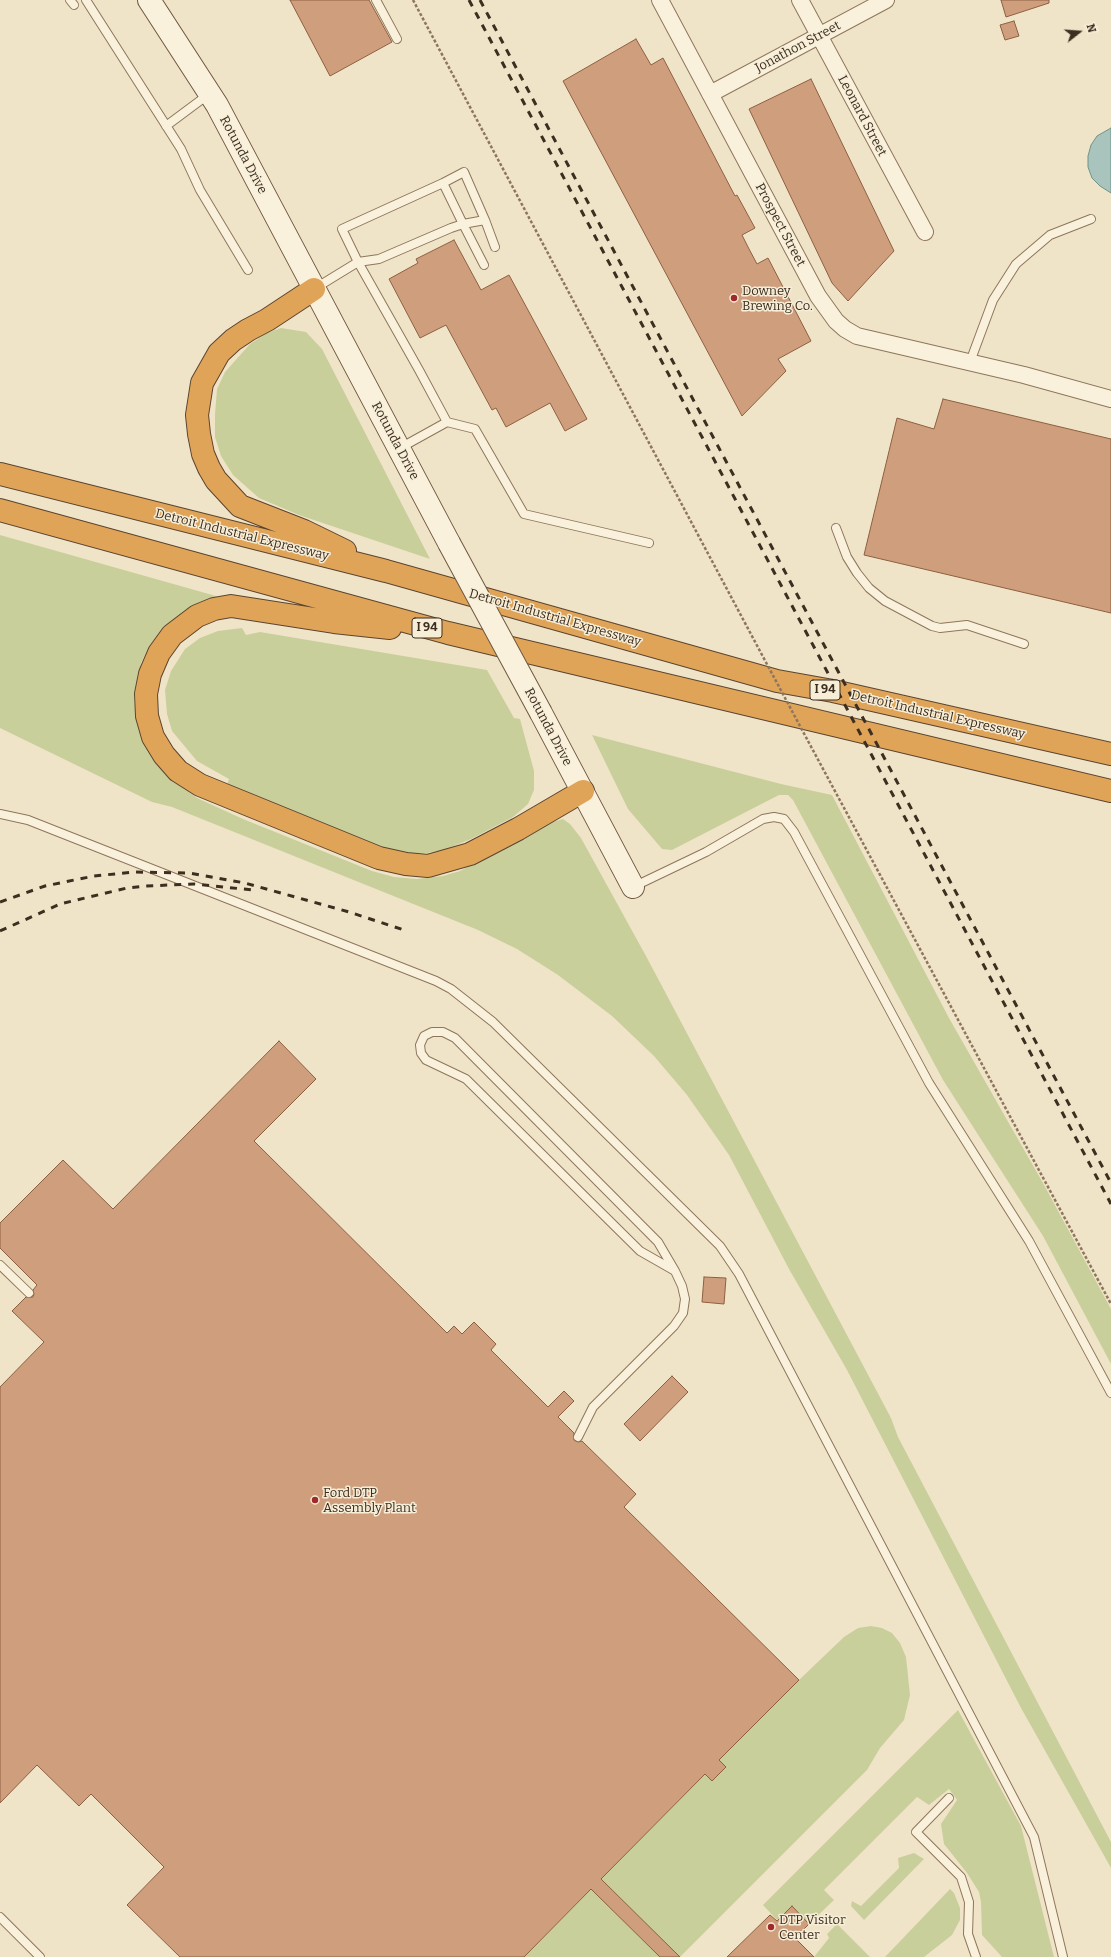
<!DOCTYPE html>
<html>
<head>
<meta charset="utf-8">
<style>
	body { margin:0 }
	#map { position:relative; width:1111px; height:1957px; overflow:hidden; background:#f0e4c8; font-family:Bitter,serif }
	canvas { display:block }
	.north { position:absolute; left:1059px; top:12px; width:40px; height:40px; -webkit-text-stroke:3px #f7eed8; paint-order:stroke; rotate:73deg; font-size:11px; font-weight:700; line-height:16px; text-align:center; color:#3d2e20 }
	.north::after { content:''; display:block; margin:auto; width:14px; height:18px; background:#3d2e20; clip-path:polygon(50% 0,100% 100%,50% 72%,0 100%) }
</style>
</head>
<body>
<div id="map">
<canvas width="1111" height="1957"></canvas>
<div class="north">N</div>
</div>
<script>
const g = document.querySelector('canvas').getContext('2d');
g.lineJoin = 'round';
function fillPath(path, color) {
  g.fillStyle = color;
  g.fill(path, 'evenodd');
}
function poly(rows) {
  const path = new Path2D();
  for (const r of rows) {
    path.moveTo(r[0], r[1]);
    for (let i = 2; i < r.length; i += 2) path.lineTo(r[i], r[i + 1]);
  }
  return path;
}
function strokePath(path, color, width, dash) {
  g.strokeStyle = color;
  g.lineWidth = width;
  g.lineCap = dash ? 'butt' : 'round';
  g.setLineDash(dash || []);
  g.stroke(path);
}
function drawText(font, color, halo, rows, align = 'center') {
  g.font = font + ' Bitter,serif';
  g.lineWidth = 3;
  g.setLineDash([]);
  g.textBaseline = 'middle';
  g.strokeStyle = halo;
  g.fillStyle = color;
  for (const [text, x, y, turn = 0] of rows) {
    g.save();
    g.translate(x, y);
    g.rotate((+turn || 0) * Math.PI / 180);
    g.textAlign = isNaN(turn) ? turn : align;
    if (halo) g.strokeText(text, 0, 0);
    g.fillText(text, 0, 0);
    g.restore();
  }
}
fillPath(poly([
	[281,328,306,332,322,349,430,559,299,515,259,498,233,475,221,456,215,437,215,414,217,389,225,372,250,344,267,333],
	[0,535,223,598,188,611,164,626,148,648,141,663,134,697,136,718,141,735,150,754,175,782,197,798,243,819,372,871,394,877,417,879,443,876,460,871,545,824,563,819,570,824,581,838,646,956,891,1418,898,1437,1111,1842,1111,1868,1021,1708,847,1370,789,1269,729,1155,687,1095,654,1056,612,1016,558,975,517,949,478,930,172,807,152,802,0,728],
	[242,628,246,635,260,632,487,670,514,718,520,719,534,771,534,790,528,804,513,817,471,839,444,850,427,853,406,854,387,851,227,785,229,779,197,761,172,731,167,714,165,690,171,671,185,649,200,638,218,631],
	[592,735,781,784,832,795,949,1018,1043,1183,1111,1309,1111,1364,1043,1236,943,1080,793,800,788,795,779,795,672,850,662,849,628,809],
	[871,1626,882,1628,892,1633,900,1643,906,1657,910,1695,904,1720,880,1748,867,1770,680,1957,524,1957,705,1774,712,1781,726,1767,719,1760,799,1680,844,1637,858,1628],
	[958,1710,1021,1826,1054,1957,1002,1957,982,1935,981,1902,979,1892,967,1873,944,1844,941,1824,957,1800,949,1789,929,1805,917,1797,824,1890,834,1900,809,1924,792,1907,777,1920,763,1905],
	[914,1853,924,1859,864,1920,851,1906,852,1901,861,1906,899,1868,898,1858],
	[950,1889,954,1893,960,1908,960,1920,952,1935,924,1957,885,1957],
	[837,1924,870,1957,814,1957,829,1938,827,1934]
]), '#c9cf9b');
const water = poly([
	[1111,128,1111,193,1100,186,1092,178,1088,167,1088,156,1091,145,1097,136,1111,128]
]);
fillPath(water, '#a9c4bc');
strokePath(water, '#6f938a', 1);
const building = poly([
	[290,0,369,0,392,42,330,76,290,0],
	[1001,0,1049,0,1049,3,1006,17,1001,0],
	[1014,21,1019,36,1005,40,1000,25,1014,21],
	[636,39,651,65,663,58,735,196,737,195,755,228,742,235,748,247,757,264,768,258,811,341,778,359,786,371,742,416,563,81,636,39],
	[811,79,894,251,848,301,832,283,749,109,811,79],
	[454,240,481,290,509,275,587,419,565,431,550,403,506,427,496,408,492,410,446,325,420,338,389,279,418,263,416,259,454,240],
	[943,399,1111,439,1111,613,864,555,897,418,934,429,943,399],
	[279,1041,316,1079,254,1141,447,1333,454,1326,462,1334,474,1322,496,1344,491,1350,548,1407,564,1391,574,1401,558,1417,574,1433,574,1440,578,1442,582,1441,636,1494,624,1507,799,1680,719,1760,726,1767,712,1781,705,1774,601,1879,680,1957,660,1957,591,1889,524,1957,180,1957,127,1905,164,1867,91,1794,79,1806,37,1765,0,1803,0,1387,44,1342,12,1311,26,1297,33,1297,34,1294,33,1290,37,1285,0,1248,0,1223,63,1160,113,1209,279,1041],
	[704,1277,726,1278,724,1304,702,1302,704,1277],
	[672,1376,688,1392,640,1441,624,1424,672,1376],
	[792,1906,809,1924,795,1938,814,1957,727,1957,770,1915,777,1921,792,1906]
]);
fillPath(building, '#cf9f7d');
strokePath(building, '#8d5f41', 1);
const lane = poly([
	[70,0,74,5],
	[86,0,181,149,200,190,248,270],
	[376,0,397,39],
	[166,126,209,94],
	[443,183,464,172,485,220],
	[484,265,463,224,443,183,342,229,358,262,379,259,451,228,463,224,485,220,495,247],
	[314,289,358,262,419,370,447,422,400,448],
	[970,362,993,300,1016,264,1050,235,1091,219],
	[447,422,475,429,524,514,649,543],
	[836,528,847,557,857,573,869,588,885,601,932,626,940,628,967,625,1024,644],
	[0,814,28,820,436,981,451,989,493,1022,720,1246,739,1274,1034,1837,1063,1957],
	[633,887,706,852,763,819,774,817,784,819,794,832,929,1083,1029,1241,1111,1393],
	[0,1265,29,1293],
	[578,1437,593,1407,674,1326,683,1313,685,1299,682,1286,675,1271,640,1251,466,1079,426,1060,421,1053,420,1045,424,1036,432,1032,443,1032,455,1038,658,1242,675,1271],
	[949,1798,916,1832,961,1877,969,1902,968,1934,976,1957],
	[0,1917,40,1957]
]);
const street = poly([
	[660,0,818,296,836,321,845,329,857,336,1024,375,1111,399],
	[800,0,925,232],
	[710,94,886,0]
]);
const secondary = poly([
	[149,0,217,105,449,543],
	[541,713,633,887]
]);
const highway = poly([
	[314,289,267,320,248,330,233,340,219,353,202,383,197,415,199,434,203,454,209,468,216,480,240,506,304,531,345,551],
	[0,474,386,571,777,681,833,691,1111,754],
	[0,510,448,633,1111,791],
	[390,628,334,622,231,606,214,609,197,616,172,635,159,653,150,674,146,694,147,716,153,737,164,755,178,771,200,785,379,858,406,864,428,866,470,854,518,829,583,791]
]);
strokePath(lane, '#8d765c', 10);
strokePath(street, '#8d765c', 18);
strokePath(secondary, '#6f573f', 24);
strokePath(highway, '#5b4430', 24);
strokePath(poly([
	[413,0,761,653],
	[808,741,1111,1304]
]), '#8d765c', 2.5, [3, 2]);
strokePath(lane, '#faf1dc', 8);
strokePath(street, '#faf1dc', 16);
strokePath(secondary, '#faf1dc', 22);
strokePath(highway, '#e0a458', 22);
strokePath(poly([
	[469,0,1111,1204],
	[480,0,1111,1183],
	[0,902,45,886,94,876,135,872,189,873,245,883,349,912,407,931],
	[0,931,60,904,127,888,146,886,194,884,253,890]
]), '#3d2e20', 3, [7, 7]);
const secondaryBridge = poly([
	[449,543,541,713]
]);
strokePath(secondaryBridge, '#6f573f', 24, []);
strokePath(poly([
	[761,653,808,741]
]), '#8d765c', 2.5, [3, 2]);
strokePath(secondaryBridge, '#faf1dc', 22);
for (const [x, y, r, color] of [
	[734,298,4,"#9e2a2b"],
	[315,1500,4,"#9e2a2b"],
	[771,1927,4,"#9e2a2b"]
]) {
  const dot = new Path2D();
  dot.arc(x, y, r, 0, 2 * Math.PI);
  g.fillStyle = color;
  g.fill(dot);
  strokePath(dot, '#f7eed8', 1.5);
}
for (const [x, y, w] of [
	[427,628,30],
	[825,690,30]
]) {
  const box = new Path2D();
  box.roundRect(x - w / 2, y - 10, w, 20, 3);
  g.fillStyle = '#f7eed8';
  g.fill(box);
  strokePath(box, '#3d2e20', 1);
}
drawText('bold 12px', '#3d2e20', null, [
	["I 94",427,628],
	["I 94",825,690]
]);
drawText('13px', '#3d2e20', '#f7eed8', [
	["Jonathon Street",798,47,-28],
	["Leonard Street",862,116,62],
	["Rotunda Drive",243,155,62],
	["Prospect Street",780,225,62],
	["Rotunda Drive",395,441,62],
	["Detroit Industrial Expressway",242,535,14],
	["Detroit Industrial Expressway",555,618,16],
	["Detroit Industrial Expressway",938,715,13],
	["Rotunda Drive",548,727,62]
]);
drawText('13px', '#3d2e20', '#f7eed8', [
	["Downey",742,291],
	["Brewing Co.",742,306],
	["Ford DTP",323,1493],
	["Assembly Plant",323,1508],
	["DTP Visitor",779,1920],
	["Center",779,1935]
], 'left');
</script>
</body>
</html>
